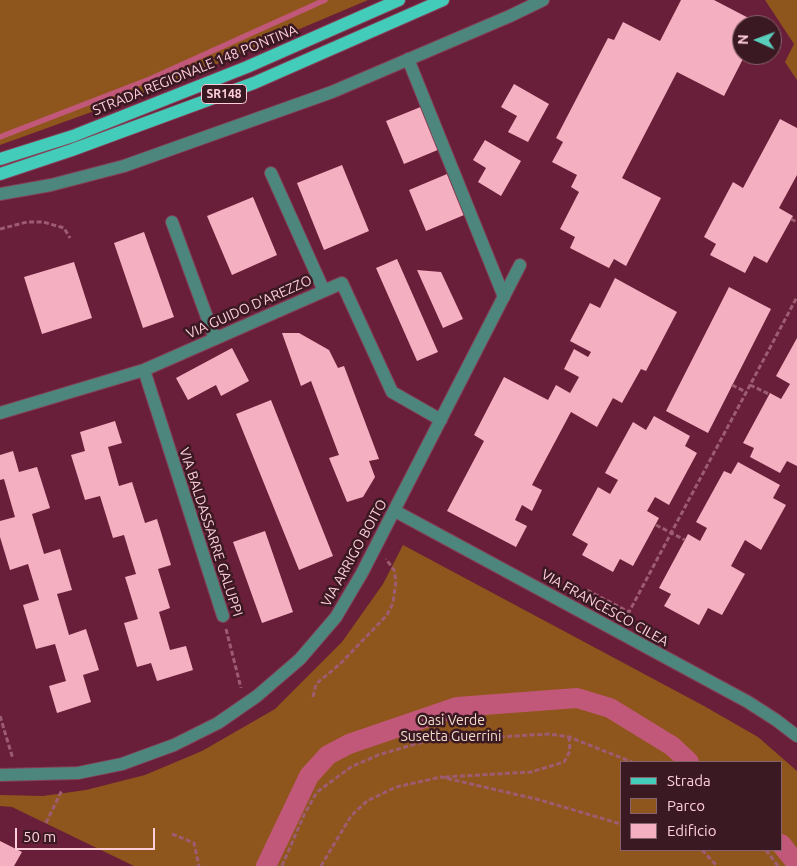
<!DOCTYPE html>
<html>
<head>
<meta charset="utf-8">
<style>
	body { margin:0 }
	#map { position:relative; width:797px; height:866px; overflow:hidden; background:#691f39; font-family:Ubuntu,sans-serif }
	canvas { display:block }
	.legend { position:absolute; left:620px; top:761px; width:162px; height:90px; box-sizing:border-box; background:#3a1923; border:1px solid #88626c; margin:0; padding:6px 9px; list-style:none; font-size:15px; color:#fecfda }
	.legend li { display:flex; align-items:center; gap:10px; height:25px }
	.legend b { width:25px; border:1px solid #88626c }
	.north { position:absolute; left:732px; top:15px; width:50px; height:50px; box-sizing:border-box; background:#3a1923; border:1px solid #88626c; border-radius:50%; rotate:272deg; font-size:14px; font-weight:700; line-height:20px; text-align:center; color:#fecfda }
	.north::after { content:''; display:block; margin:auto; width:18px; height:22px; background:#5acebd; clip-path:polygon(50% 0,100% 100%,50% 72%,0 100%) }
	.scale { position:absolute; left:15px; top:828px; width:140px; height:22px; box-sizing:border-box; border:2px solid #fecfda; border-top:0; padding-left:6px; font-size:15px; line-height:18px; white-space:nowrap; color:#fecfda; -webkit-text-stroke:4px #3a1923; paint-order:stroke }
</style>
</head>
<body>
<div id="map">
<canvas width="797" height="866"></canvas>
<ul class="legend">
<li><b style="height:6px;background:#43ccb9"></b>Strada</li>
<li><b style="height:14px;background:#8e561c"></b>Parco</li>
<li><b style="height:14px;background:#f4afc0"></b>Edificio</li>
</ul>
<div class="north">N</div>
<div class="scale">50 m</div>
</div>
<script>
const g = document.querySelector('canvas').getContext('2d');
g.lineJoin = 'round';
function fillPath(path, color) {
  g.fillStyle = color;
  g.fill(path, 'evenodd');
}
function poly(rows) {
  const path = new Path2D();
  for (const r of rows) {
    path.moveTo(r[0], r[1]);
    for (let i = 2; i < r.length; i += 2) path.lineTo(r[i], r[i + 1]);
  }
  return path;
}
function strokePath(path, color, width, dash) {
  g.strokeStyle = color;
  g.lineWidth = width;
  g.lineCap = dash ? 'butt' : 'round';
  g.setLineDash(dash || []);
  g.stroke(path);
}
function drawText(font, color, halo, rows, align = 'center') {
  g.font = font + ' Ubuntu,sans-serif';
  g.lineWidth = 5;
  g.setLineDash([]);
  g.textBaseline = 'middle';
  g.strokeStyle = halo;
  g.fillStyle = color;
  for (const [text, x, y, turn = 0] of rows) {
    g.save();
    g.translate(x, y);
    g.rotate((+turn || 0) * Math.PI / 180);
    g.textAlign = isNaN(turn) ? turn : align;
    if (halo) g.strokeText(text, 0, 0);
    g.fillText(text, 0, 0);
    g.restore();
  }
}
fillPath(poly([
	[0,0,368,0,172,83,0,145],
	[765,0,797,0,797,80,785,62,794,44],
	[403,545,704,706,758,737,797,771,797,866,134,866,12,807,0,806,0,795,43,796,86,790,145,775,202,751,275,709,342,642,383,584],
	[781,762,781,850,621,850,621,762]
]), '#8e561c');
strokePath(poly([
	[0,137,150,79,325,0]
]), '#c25879', 5.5);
strokePath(poly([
	[781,844,797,864],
	[266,866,309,776,328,755,349,744,457,707,577,698,610,708,672,746,689,762]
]), '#c25879', 20);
fillPath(poly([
	[681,0,714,0,762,25,742,25,742,55,745,55,724,96,677,72,622,178,661,198,626,266,614,259,609,268,570,248,575,237,560,229,579,192,571,187,577,175,552,162,563,142,556,138,608,38,614,40,623,22,660,41],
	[514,84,549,104,528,142,508,132,517,116,501,107],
	[423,106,440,149,404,164,386,121],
	[780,119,797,128,797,175,779,208,793,216,767,263,754,256,745,273,710,255,716,244,704,237,733,182,743,188],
	[485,140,521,161,501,196,478,182,486,168,473,160],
	[342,165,369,231,324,250,297,183],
	[447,174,464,215,426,231,409,190],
	[253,197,277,255,232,275,207,216],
	[144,232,174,317,143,328,114,243],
	[397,259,438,352,417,361,376,268],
	[74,262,92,318,42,334,24,277],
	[417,270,441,272,463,319,443,328],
	[615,278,677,312,646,371,641,369,622,403,613,398,597,427,571,412,532,485,542,490,532,511,522,505,515,520,527,526,516,547,447,511,484,441,474,435,504,377,548,400,556,385,570,393,579,377,564,369,574,349,588,357,591,352,570,341,590,303,600,308],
	[729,287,771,309,708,433,666,411],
	[282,333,299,333,329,350,338,368,344,366,379,459,369,461,375,477,363,497,347,502,329,458,339,455,311,381,301,386],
	[797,338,797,466,787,461,780,473,750,457,754,448,743,443,770,393,781,399,790,384,776,376],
	[232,348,249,381,221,396,216,385,188,400,176,378],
	[271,400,333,556,299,570,236,414],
	[654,416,690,436,685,446,697,453,669,505,655,497,647,511,659,518,633,566,620,559,613,572,582,555,588,544,572,535,598,487,610,494,618,480,605,473,633,422,646,430],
	[115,421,122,443,108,447,119,486,132,482,145,523,157,519,171,565,158,569,170,608,159,612,170,650,186,646,193,670,157,681,151,663,137,667,124,623,138,619,125,577,136,574,124,535,113,538,100,496,85,500,71,455,85,451,80,432],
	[13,451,19,472,37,467,50,508,32,514,44,554,60,549,72,590,57,594,69,635,86,629,99,670,83,675,91,702,57,713,49,686,66,681,55,644,36,649,23,605,39,600,28,564,10,570,0,537,0,521,15,517,4,479,0,480,0,455],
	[738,462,780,485,773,498,786,505,761,550,745,540,731,566,745,574,722,615,708,608,699,625,664,606,671,594,659,588,688,534,700,541,707,528,696,522,724,471,731,474],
	[265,531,293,612,262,623,233,542],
	[0,841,22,852,14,866,0,866]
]), '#f4afc0');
const minor = poly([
	[408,59,504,297],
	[271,173,324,291],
	[0,194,51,185,124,166,197,140,332,92,510,16,543,0],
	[172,222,215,339],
	[144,370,223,616],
	[0,413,144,370,342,283,392,392,441,420],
	[395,511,748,702,776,720,797,736],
	[0,775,78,773,122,764,174,745,218,723,257,696,300,659,336,617,362,573,520,265]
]);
const major = poly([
	[0,159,73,136,247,67,399,0],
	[0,174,72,150,254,83,443,0]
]);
strokePath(minor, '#843f56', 14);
strokePath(major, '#843f56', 14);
strokePath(poly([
	[791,219,797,222],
	[0,229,27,222,43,222,64,228,70,238],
	[732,385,746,392],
	[750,385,769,394],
	[656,525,685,540],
	[587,590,629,612,797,297],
	[226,629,241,688],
	[313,697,316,684,341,663,387,615,393,603,396,581,394,570,386,559],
	[0,716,13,759],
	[445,777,531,772,564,762,570,751,569,737],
	[46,823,62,790],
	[172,834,194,843,199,866],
	[702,850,717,866],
	[766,850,778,866],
	[282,866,304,815,317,792,351,767,378,755,426,741,549,734,569,737,632,762],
	[321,866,351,816,367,801,396,787,441,777,540,800,621,824]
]), '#9d5c71', 3, [5, 2.5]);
strokePath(minor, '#4c867d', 12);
strokePath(major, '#43ccb9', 12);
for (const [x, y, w] of [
	[224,94,45]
]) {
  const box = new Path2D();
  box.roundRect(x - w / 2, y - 9.5, w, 19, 4);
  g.fillStyle = '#3a1923';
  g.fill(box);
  strokePath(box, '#fecfda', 1);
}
drawText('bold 12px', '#fecfda', null, [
	["SR148",224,94]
]);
drawText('14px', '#fecfda', '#3a1923', [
	["STRADA REGIONALE 148 PONTINA",195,70,-22],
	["VIA GUIDO D'AREZZO",249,307,-24],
	["VIA BALDASSARRE GALUPPI",211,532,72],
	["VIA ARRIGO BOITO",354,553,-61],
	["VIA FRANCESCO CILEA",605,608,29]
]);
drawText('14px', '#f2ddcb', '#3a1923', [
	["Oasi Verde",451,720],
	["Susetta Guerrini",451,736]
]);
</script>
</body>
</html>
